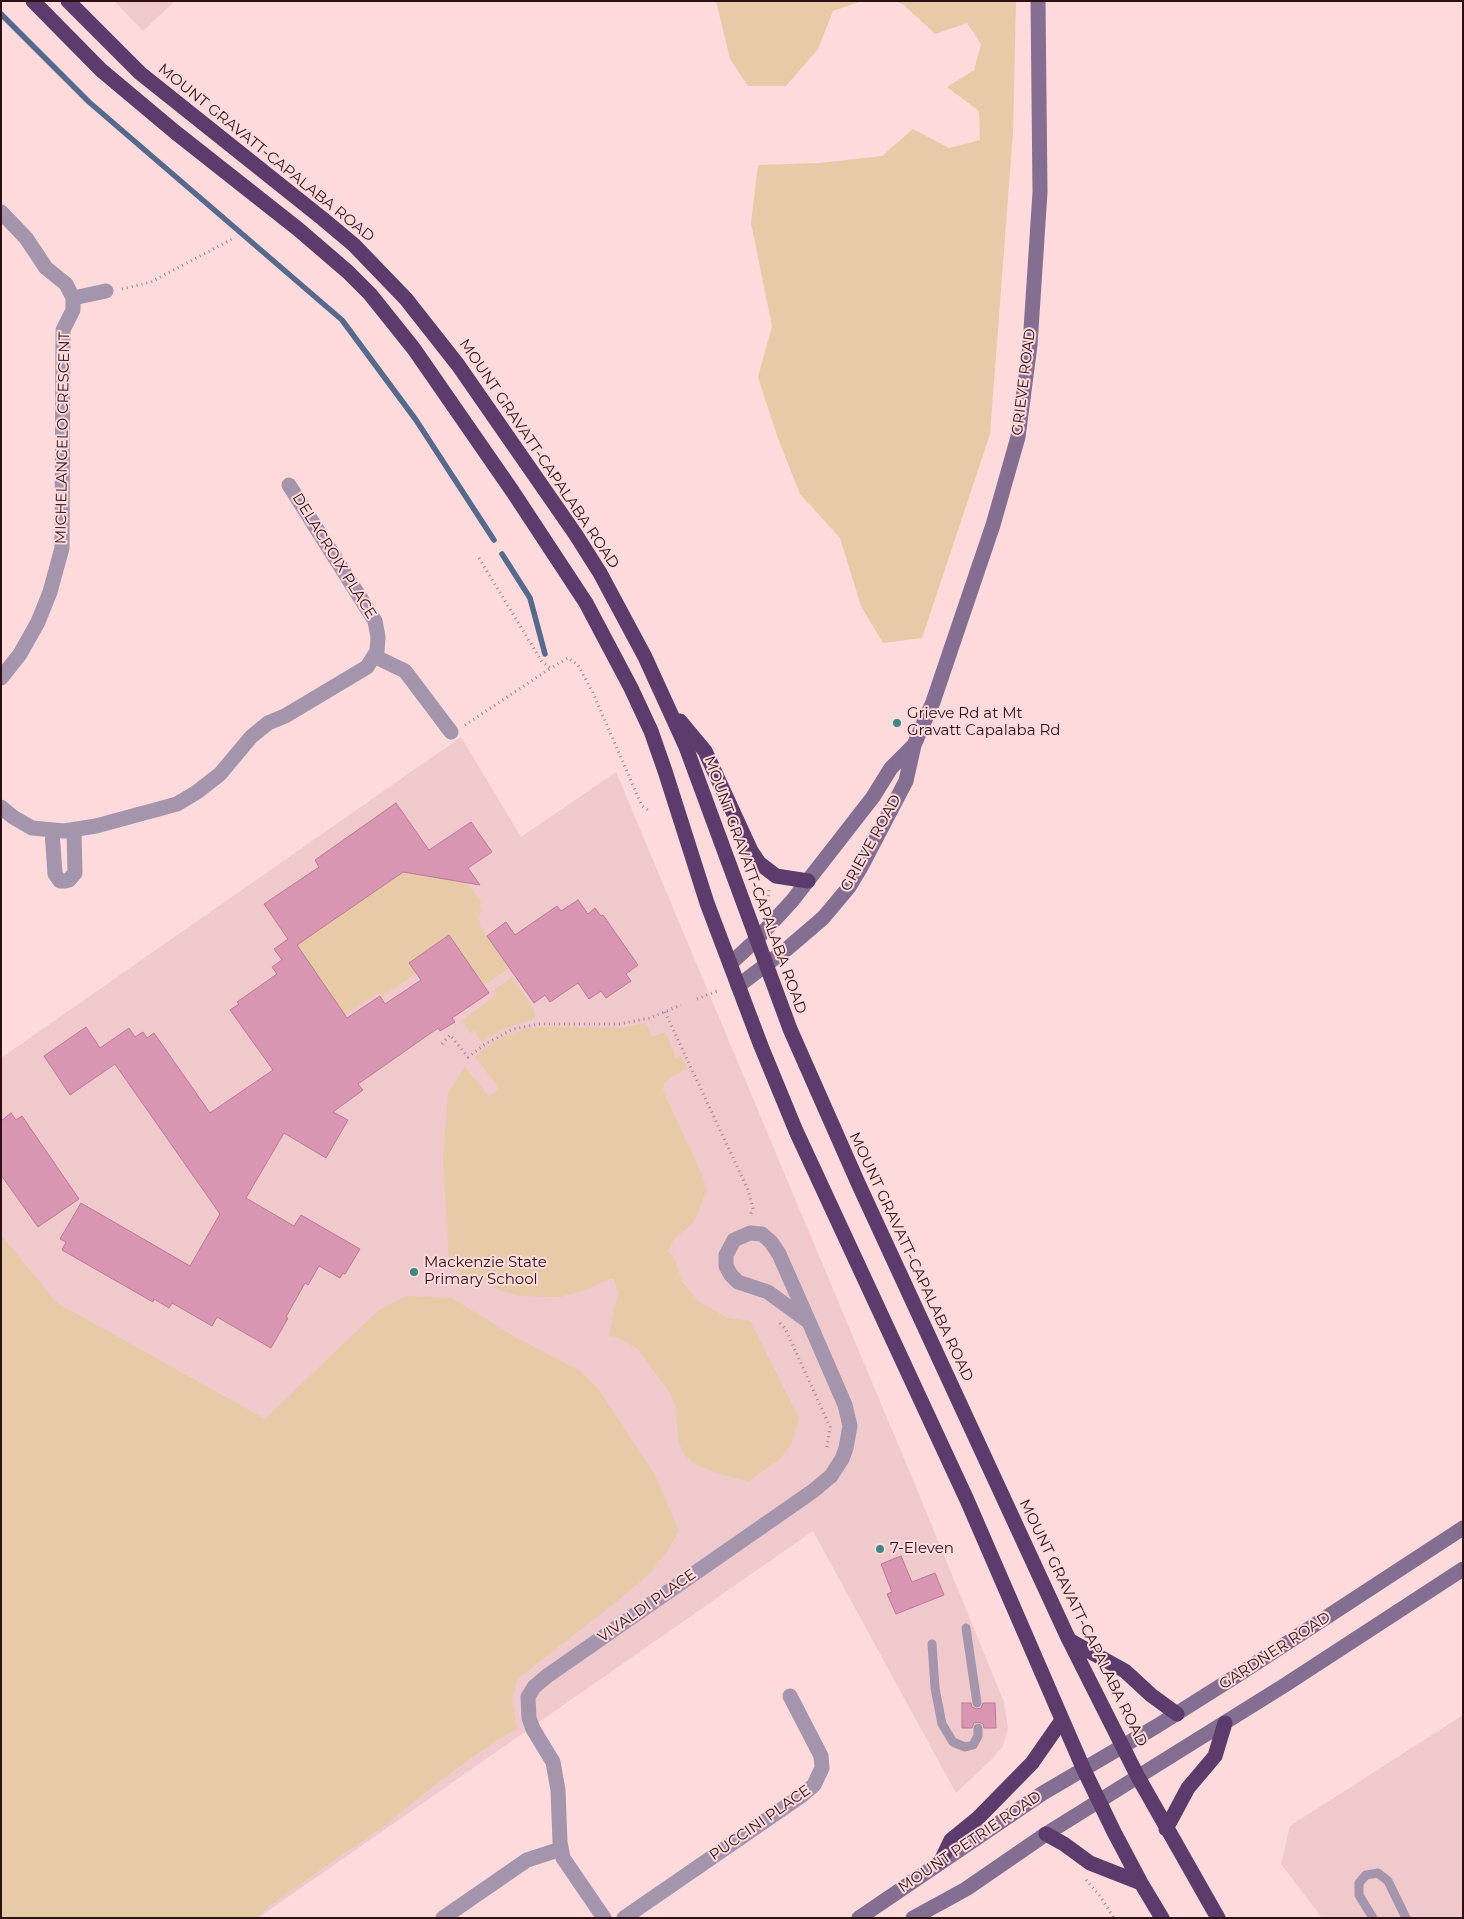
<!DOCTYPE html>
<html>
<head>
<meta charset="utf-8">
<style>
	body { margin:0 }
	#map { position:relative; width:1464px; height:1919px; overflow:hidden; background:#fddadc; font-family:Montserrat,sans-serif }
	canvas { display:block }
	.frame { position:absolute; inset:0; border:2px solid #2d0f14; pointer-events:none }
</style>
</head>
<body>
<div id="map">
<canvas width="1464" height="1919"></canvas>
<div class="frame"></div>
</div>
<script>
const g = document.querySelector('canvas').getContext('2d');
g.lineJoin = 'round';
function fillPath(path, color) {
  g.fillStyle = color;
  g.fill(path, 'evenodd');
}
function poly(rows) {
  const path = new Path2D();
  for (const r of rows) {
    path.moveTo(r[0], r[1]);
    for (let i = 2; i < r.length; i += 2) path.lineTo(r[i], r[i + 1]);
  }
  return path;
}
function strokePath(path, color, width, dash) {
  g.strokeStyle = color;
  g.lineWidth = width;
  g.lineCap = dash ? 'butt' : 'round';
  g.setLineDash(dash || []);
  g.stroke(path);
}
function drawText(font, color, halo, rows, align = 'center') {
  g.font = font + ' Montserrat,sans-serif';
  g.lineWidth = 4;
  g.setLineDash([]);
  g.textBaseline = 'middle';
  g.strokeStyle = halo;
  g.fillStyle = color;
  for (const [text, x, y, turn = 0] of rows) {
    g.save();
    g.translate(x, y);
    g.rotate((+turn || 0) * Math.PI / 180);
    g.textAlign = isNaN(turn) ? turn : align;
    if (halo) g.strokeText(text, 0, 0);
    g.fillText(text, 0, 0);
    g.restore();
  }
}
fillPath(poly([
	[114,1,175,1,143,31],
	[461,737,521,837,616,772,916,1487,1004,1702,1008,1728,1003,1746,993,1758,956,1793,813,1531,258,1918,1,1918,1,1058],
	[1463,1715,1463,1918,1322,1918,1281,1864,1290,1826]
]), '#efc9cc');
fillPath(poly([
	[716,1,862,1,833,11,818,49,786,86,748,86,730,59],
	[896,1,1016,1,1013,132,990,434,922,638,883,643,861,606,840,538,800,494,777,436,758,377,772,326,751,223,758,165,819,163,882,156,913,129,949,148,980,140,979,111,947,87,974,70,981,44,967,23,935,34,904,5],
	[403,872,467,883,481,902,479,904,482,909,479,916,480,926,509,968,484,985,449,935,409,962,416,973,382,997,379,992,345,1015,297,945],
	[512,977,535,1011,535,1019,504,1028,482,1042,474,1030,470,1033,462,1020,494,997,496,993,494,990],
	[646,1023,652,1037,665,1032,676,1058,681,1055,687,1069,676,1074,664,1083,663,1091,693,1155,704,1180,706,1190,696,1217,693,1223,674,1239,667,1252,673,1255,682,1282,699,1302,727,1318,750,1321,799,1418,792,1442,781,1458,749,1481,719,1474,693,1463,683,1453,678,1439,676,1408,670,1393,639,1350,625,1341,609,1335,618,1293,615,1281,612,1278,585,1290,560,1297,520,1296,496,1289,474,1274,471,1274,466,1280,449,1263,443,1157,448,1093,465,1067,489,1097,499,1089,475,1056,504,1036,525,1029,541,1027,621,1028],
	[1,1235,57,1303,265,1419,379,1310,406,1296,452,1298,515,1337,580,1371,599,1390,655,1475,679,1531,666,1552,651,1572,615,1603,517,1679,512,1700,517,1729,498,1739,437,1783,384,1826,284,1895,255,1918,1,1918]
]), '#e7caa6');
strokePath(poly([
	[1,14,89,102,342,320,416,420,494,540],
	[502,554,530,598,545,654]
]), '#566a8d', 5.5);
const building = poly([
	[396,803,429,850,471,822,492,852,468,868,480,885,403,872,297,945,347,1018,380,996,385,1004,421,980,409,963,449,935,489,993,452,1018,455,1022,440,1031,438,1028,358,1084,363,1090,333,1112,348,1120,326,1158,284,1133,246,1198,294,1226,301,1215,360,1249,345,1274,343,1273,340,1278,319,1266,308,1285,305,1283,286,1317,288,1318,271,1348,217,1317,212,1326,172,1303,169,1308,154,1299,153,1302,62,1250,66,1242,60,1239,81,1203,190,1266,220,1214,115,1064,70,1095,44,1056,86,1027,100,1048,129,1028,135,1037,143,1032,147,1038,154,1033,210,1113,273,1070,230,1010,239,1004,237,1002,277,974,272,967,282,960,274,949,288,939,264,904,319,867,315,860,396,803],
	[578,900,588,914,595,908,601,916,603,915,638,965,626,974,631,981,606,998,601,991,589,999,578,983,550,1002,545,995,534,1003,487,936,506,922,515,935,557,906,561,911,578,900],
	[11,1113,16,1120,22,1116,79,1199,38,1227,1,1175,1,1121,11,1113],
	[901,1556,912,1582,935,1573,944,1595,896,1614,887,1594,892,1592,881,1564,901,1556],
	[962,1703,971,1703,972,1707,977,1709,981,1708,983,1703,995,1703,996,1728,984,1728,983,1724,978,1722,974,1723,972,1728,962,1728,962,1703]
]);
fillPath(building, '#d896b2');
strokePath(building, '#c07897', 1);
strokePath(poly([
	[122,289,151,282,234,238],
	[479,558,542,662,551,668,568,658,578,665,593,693,642,806,648,810],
	[465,725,551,668],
	[768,901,769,889],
	[697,999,717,991],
	[665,1012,748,1190,753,1209,750,1216],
	[442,1044,450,1035,468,1057,484,1045,513,1029,539,1024,619,1024,650,1018,681,1005],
	[780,1323,786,1330,830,1427,827,1447],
	[1086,1880,1100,1896,1114,1918]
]), '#a68689', 3, [1, 4]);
strokePath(poly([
	[966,1628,977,1703],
	[932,1644,935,1688,942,1724,953,1742,965,1747,973,1745,978,1736,978,1728],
	[1373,1918,1359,1895,1359,1883,1366,1875,1378,1873,1388,1881,1406,1918]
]), '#a495ad', 9);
strokePath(poly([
	[1,212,26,238,46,268,66,284,73,298,73,310,63,330,62,548,50,592,38,622,20,654,1,678],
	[73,298,106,291],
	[374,656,405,671,451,732],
	[1,807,13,817,32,828,64,831,96,826,177,804,197,792,220,774,251,737,268,723,285,716,367,667,377,651,378,637,375,621,289,485],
	[52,831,55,874,60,881,65,881,69,880,75,873,74,830],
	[443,1918,527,1860,561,1849],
	[604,1918,563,1858,560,1842,558,1790,553,1762,533,1729,529,1718,528,1697,534,1687,547,1676,813,1491,831,1476,842,1459,846,1448,850,1426,845,1405,809,1322,779,1254,771,1242,762,1234,750,1233,734,1240,726,1255,726,1266,731,1275,738,1282,768,1292,809,1322],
	[624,1918,801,1796,814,1785,822,1768,821,1756,790,1696]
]), '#a495ad', 15);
strokePath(poly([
	[730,964,756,940,792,901,873,797,891,768,914,745],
	[738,986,788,948,823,918,849,887,861,867,906,781,914,745,933,702,993,525,1018,437,1030,345,1040,192,1038,1],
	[859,1918,1043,1793,1157,1726,1241,1673,1463,1528],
	[913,1918,966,1889,1046,1834,1285,1685,1463,1569]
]), '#846e91', 15);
strokePath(poly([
	[33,1,101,70,175,132,298,229,348,272,370,294,414,349,513,492,586,603,631,688,651,731,665,771,707,903,761,1046,796,1131,967,1500,1084,1770,1114,1832,1141,1883,1162,1918],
	[68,1,140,73,323,219,354,245,406,299,458,365,576,535,600,573,645,657,686,747,790,1029,858,1183,1069,1640,1138,1777,1218,1918],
	[680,721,705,751,751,851,759,863,776,876,808,881],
	[1069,1640,1125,1671,1151,1695,1177,1714],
	[1166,1829,1188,1788,1215,1756,1225,1723],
	[1046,1834,1064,1844,1090,1863,1141,1883],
	[941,1861,951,1840,978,1818,1032,1763,1062,1720]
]), '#5b3c6c', 15);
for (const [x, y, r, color] of [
	[897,723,5,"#3f8785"],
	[414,1272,5,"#3f8785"],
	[880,1549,5,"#3f8785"]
]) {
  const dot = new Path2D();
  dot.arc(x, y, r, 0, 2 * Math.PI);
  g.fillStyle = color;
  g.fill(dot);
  strokePath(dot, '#fddadc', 2);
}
drawText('15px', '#2d0f14', '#fddadc', [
	["MOUNT GRAVATT-CAPALABA ROAD",266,153,39],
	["GRIEVE ROAD",1024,382,-83],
	["MICHELANGELO CRESCENT",63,438,-89],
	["MOUNT GRAVATT-CAPALABA ROAD",539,454,56],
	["DELACROIX PLACE",334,556,58],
	["GRIEVE ROAD",871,843,-61],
	["MOUNT GRAVATT-CAPALABA ROAD",755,885,70],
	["MOUNT GRAVATT-CAPALABA ROAD",911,1257,65],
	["VIVALDI PLACE",647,1606,-35],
	["MOUNT GRAVATT-CAPALABA ROAD",1083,1623,64],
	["GARDNER ROAD",1275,1651,-33],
	["PUCCINI PLACE",760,1823,-35],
	["MOUNT PETRIE ROAD",970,1842,-34]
]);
drawText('15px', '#2d0f14', '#fddadc', [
	["Grieve Rd at Mt",907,714],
	["Gravatt Capalaba Rd",907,731],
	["Mackenzie State",424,1263],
	["Primary School",424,1280],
	["7-Eleven",890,1549]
], 'left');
</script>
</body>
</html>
